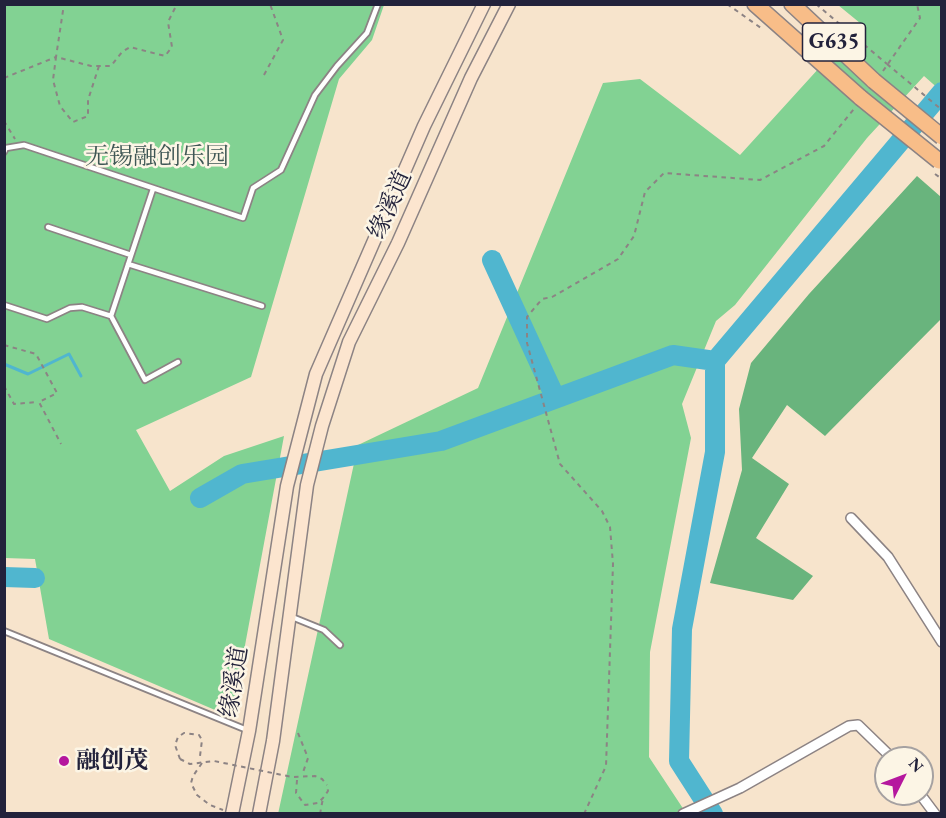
<!DOCTYPE html>
<html>
<head>
<meta charset="utf-8">
<style>
	body { margin:0 }
	#map { position:relative; width:946px; height:818px; overflow:hidden; background:#f7e4cc; font-family:"EB Garamond",serif }
	canvas { display:block }
	.frame { position:absolute; inset:0; border:6px solid #22223b; pointer-events:none }
	.north { position:absolute; left:874px; top:746px; width:60px; height:60px; box-sizing:border-box; background:#fcf5e5; border:2px solid #a5a1a1; border-radius:50%; rotate:48deg; font-size:16px; font-weight:700; line-height:24px; text-align:center; color:#22223b }
	.north::after { content:''; display:block; margin:auto; width:21px; height:27px; background:#b5179e; clip-path:polygon(50% 0,100% 100%,50% 72%,0 100%) }
</style>
</head>
<body>
<div id="map">
<canvas width="946" height="818"></canvas>
<div class="frame"></div>
<div class="north">N</div>
</div>
<script>
const g = document.querySelector('canvas').getContext('2d');
g.lineJoin = 'round';
function fillPath(path, color) {
  g.fillStyle = color;
  g.fill(path, 'evenodd');
}
function poly(rows) {
  const path = new Path2D();
  for (const r of rows) {
    path.moveTo(r[0], r[1]);
    for (let i = 2; i < r.length; i += 2) path.lineTo(r[i], r[i + 1]);
  }
  return path;
}
function strokePath(path, color, width, dash) {
  g.strokeStyle = color;
  g.lineWidth = width;
  g.lineCap = dash ? 'butt' : 'round';
  g.setLineDash(dash || []);
  g.stroke(path);
}
function drawText(font, color, halo, rows, align = 'center') {
  g.font = font + ' "EB Garamond","Noto Serif SC",serif';
  g.lineWidth = 5;
  g.setLineDash([]);
  g.textBaseline = 'middle';
  g.strokeStyle = halo;
  g.fillStyle = color;
  for (const [text, x, y, turn = 0] of rows) {
    g.save();
    g.translate(x, y);
    g.rotate((+turn || 0) * Math.PI / 180);
    g.textAlign = isNaN(turn) ? turn : align;
    if (halo) g.strokeText(text, 0, 0);
    g.fillText(text, 0, 0);
    g.restore();
  }
}
fillPath(poly([
	[5,5,384,5,372,40,339,79,251,377,136,430,170,491,224,456,284,436,235,699,223,710,215,710,49,639,35,559,5,558],
	[838,5,941,5,941,91,924,76,867,138,735,305,716,321,682,404,691,438,650,652,649,757,686,813,278,814,358,445,478,388,603,83,640,79,740,155,860,23]
]), '#82d293');
fillPath(poly([
	[917,176,941,197,941,319,825,436,787,405,752,458,789,484,756,538,813,576,793,600,710,583,742,470,739,409,751,363,809,294]
]), '#69b47d');
strokePath(poly([
	[4,364,28,374,69,354,81,376]
]), '#50b6cf', 3);
strokePath(poly([
	[492,260,555,397],
	[715,361,942,92],
	[200,498,242,474,441,441,673,355,715,361,715,452,682,629,679,761,713,814],
	[4,577,35,578]
]), '#50b6cf', 20);
const service = poly([
	[4,152,6,148,24,145,243,218,253,188,281,170,315,95,337,66,367,33,378,4],
	[153,189,111,316,145,380,178,362],
	[48,227,131,255],
	[128,264,262,306],
	[4,305,47,319,70,308,82,307,111,316],
	[292,617,324,630,340,645],
	[4,631,247,730]
]);
const minor = poly([
	[851,518,888,557,942,642],
	[920,794,935,814],
	[683,814,740,788,849,726,858,725,892,758]
]);
const secondary = poly([
	[232,814,249,731,287,486,316,374,424,126,484,4],
	[259,814,273,741,307,485,322,426,349,342,398,243,471,78,509,4]
]);
const trunk = poly([
	[755,4,861,98],
	[792,4,874,81]
]);
strokePath(service, '#8c8384', 8);
strokePath(minor, '#8c8384', 12);
strokePath(secondary, '#8c8384', 15);
strokePath(trunk, '#8c8384', 18);
strokePath(poly([
	[727,4,761,28],
	[816,4,887,64],
	[99,66,88,100,88,116,73,122,60,106,53,80,56,57,91,66,111,66,122,52,130,47,165,56,172,47,168,22,177,4],
	[883,71,920,18,917,4],
	[264,75,283,40,270,4],
	[4,78,56,57,64,4],
	[4,121,15,139],
	[935,174,942,179],
	[4,345,36,354,57,393,39,402,61,444],
	[4,386,14,404,38,402],
	[298,733,308,758,302,775],
	[180,759,175,745,178,737,184,733,199,735,202,740,200,756],
	[202,763,193,776,191,783,197,795,210,805,223,810],
	[297,780,296,793,305,805,318,803,323,798,328,791,327,785],
	[320,814,323,798],
	[584,814,606,766,613,564,610,527,602,511,560,464,527,343,527,317,542,299,552,297,618,259,634,236,645,192,664,173,760,180,824,146,854,109]
]), '#8c8384', 2, [4.5, 4.5]);
strokePath(service, '#fff', 4.5);
strokePath(minor, '#fff', 9);
strokePath(secondary, '#fce5cf', 12);
strokePath(trunk, '#f8bd88', 15);
const trunkBridge = poly([
	[874,81,942,137],
	[861,98,939,161]
]);
strokePath(trunkBridge, '#8c8384', 18, []);
strokePath(poly([
	[887,64,942,110],
	[180,759,190,764,214,761,292,777,315,776,322,779,327,785]
]), '#8c8384', 2, [4.5, 4.5]);
strokePath(trunkBridge, '#f8bd88', 15);
for (const [x, y, r, color] of [
	[64,761,6,"#b5179e"]
]) {
  const dot = new Path2D();
  dot.arc(x, y, r, 0, 2 * Math.PI);
  g.fillStyle = color;
  g.fill(dot);
  strokePath(dot, '#fcf5e5', 2);
}
for (const [x, y, w] of [
	[834,42,63]
]) {
  const box = new Path2D();
  box.roundRect(x - w / 2, y - 19, w, 38, 4.5);
  g.fillStyle = '#fcf5e5';
  g.fill(box);
  strokePath(box, '#22223b', 1.5);
}
drawText('bold 22px', '#22223b', null, [
	["G635",834,42]
]);
drawText('24px', '#3f5755', '#fcf5e5', [
	["无锡融创乐园",157,157]
]);
drawText('24px', '#22223b', '#fcf5e5', [
	["缘溪道",391,205,-66],
	["缘溪道",235,682,-81]
]);
drawText('bold 24px', '#22223b', '#fcf5e5', [
	["融创茂",76,761]
], 'left');
</script>
</body>
</html>
